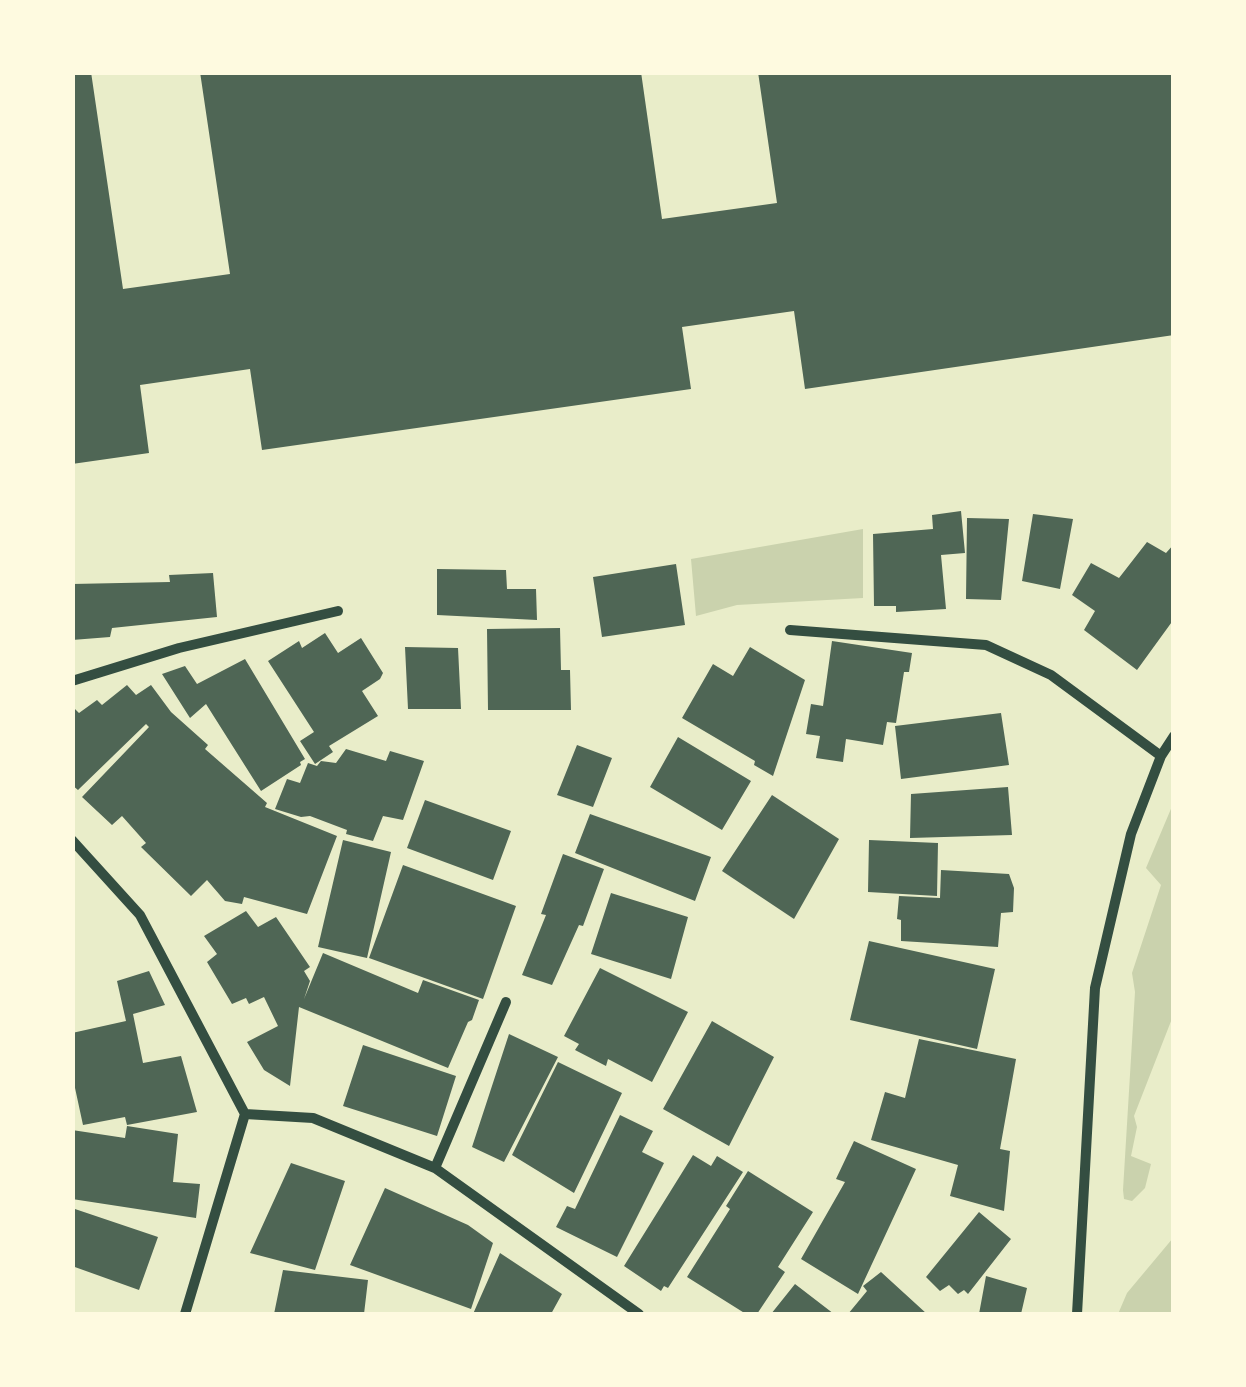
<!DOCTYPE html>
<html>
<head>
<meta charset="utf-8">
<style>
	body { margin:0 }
	#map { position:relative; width:1246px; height:1387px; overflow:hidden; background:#e9edc9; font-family:"Fira Sans Condensed",sans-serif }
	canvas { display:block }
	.frame { position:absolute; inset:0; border:75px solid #fefae0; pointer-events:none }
</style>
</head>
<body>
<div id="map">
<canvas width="1246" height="1387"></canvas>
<div class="frame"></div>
</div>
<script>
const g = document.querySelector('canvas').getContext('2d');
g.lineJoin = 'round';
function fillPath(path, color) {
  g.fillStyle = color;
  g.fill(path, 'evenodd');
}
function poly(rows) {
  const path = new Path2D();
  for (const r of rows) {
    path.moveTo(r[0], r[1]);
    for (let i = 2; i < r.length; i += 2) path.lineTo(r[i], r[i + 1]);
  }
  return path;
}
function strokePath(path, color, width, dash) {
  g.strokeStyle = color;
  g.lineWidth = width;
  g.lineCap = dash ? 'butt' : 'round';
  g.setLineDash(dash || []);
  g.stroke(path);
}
fillPath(poly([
	[863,529,863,598,737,605,696,616,691,559],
	[1173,804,1173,1016,1134,1116,1137,1127,1131,1156,1151,1164,1145,1188,1132,1201,1124,1199,1123,1190,1135,992,1132,973,1161,885,1146,868],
	[1173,1238,1173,1314,1118,1314,1127,1293]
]), '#cad2ad');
fillPath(poly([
	[72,72,91,72,123,289,230,274,200,72,641,72,662,219,777,203,758,72,1174,72,1174,335,805,389,794,311,682,327,691,389,262,450,250,369,140,385,149,453,72,464],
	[961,511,965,553,941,555,946,609,896,612,896,606,874,606,873,534,933,529,932,515],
	[1033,514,1073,519,1060,589,1022,581],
	[967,518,1009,519,1001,600,966,599],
	[1147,542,1166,553,1174,544,1174,619,1137,670,1084,630,1095,611,1072,595,1091,563,1119,578],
	[676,564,685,625,602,637,593,577],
	[437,569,506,570,507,589,536,589,537,620,437,615],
	[213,573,217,617,112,628,110,637,72,640,72,584,170,582,169,575],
	[560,628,561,670,570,670,571,710,488,710,487,629],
	[325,633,338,653,361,638,383,673,380,679,362,691,378,716,329,746,333,752,315,764,300,741,314,732,268,661,299,641,302,648],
	[832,641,912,653,909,672,904,672,896,723,887,722,883,745,846,739,843,762,816,758,820,736,806,734,811,704,823,706],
	[405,647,458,648,461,709,408,709],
	[750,647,805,680,773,776,754,765,755,761,682,718,713,664,733,676],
	[245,659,305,759,300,762,301,765,261,791,206,704,190,718,162,674,185,666,197,684],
	[127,685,136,695,151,685,171,712,208,745,205,749,267,803,265,807,337,836,307,914,244,897,242,904,225,901,207,880,191,896,141,847,146,843,122,816,112,825,82,797,149,727,146,724,78,790,72,785,72,706,79,713,97,700,102,705],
	[1001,713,1009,765,901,779,895,726],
	[678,737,751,781,722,830,650,787],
	[577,745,612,758,593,807,557,795],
	[346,749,386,761,390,751,424,761,403,820,383,816,373,841,346,834,347,830,310,816,301,817,275,809,287,779,300,783,308,763,317,766,321,761,336,763],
	[1008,787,1012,835,910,838,911,794],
	[772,795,839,839,794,919,722,871],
	[425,800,511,831,493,880,407,848],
	[590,814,711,857,695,901,575,853],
	[343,840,391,852,367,958,318,947],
	[869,840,938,843,937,896,868,892],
	[563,854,604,869,583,926,579,925,552,985,522,975,546,915,541,914],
	[403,865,516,906,483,999,369,958],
	[941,870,1009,874,1014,888,1013,912,1001,913,998,947,901,941,901,920,897,919,899,896,940,898],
	[611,893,688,917,671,979,591,954],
	[246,911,258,927,276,917,310,967,304,971,310,981,304,999,323,953,418,993,423,980,479,1000,472,1020,468,1022,448,1068,299,1007,290,1086,264,1070,247,1042,278,1026,264,997,249,1004,246,998,232,1004,207,962,217,954,204,936],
	[869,941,995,969,977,1049,850,1020],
	[600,968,688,1012,652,1082,608,1059,606,1066,575,1050,579,1044,564,1036],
	[149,971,165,1005,133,1014,143,1063,181,1056,197,1112,127,1125,125,1117,83,1125,72,1074,72,1033,126,1021,117,981],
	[712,1021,774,1057,729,1146,663,1109],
	[509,1034,558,1057,504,1162,472,1147],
	[919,1039,1016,1059,1000,1149,1010,1151,1004,1211,950,1196,958,1165,871,1140,885,1092,905,1098],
	[363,1045,456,1076,437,1136,343,1106],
	[558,1062,622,1093,574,1193,512,1155],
	[620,1115,653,1131,642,1152,664,1163,617,1257,556,1227,567,1206,575,1209],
	[127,1126,178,1134,173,1182,200,1184,196,1218,72,1199,72,1130,125,1138],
	[854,1141,916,1169,858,1294,801,1259,845,1182,836,1179],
	[693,1155,711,1166,717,1156,743,1172,668,1288,664,1286,661,1291,624,1266],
	[291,1163,345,1181,315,1270,250,1253],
	[748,1171,813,1212,778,1267,785,1272,757,1314,746,1314,687,1277,730,1209,726,1206],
	[385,1188,468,1225,493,1243,471,1309,350,1265],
	[72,1208,158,1237,139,1290,72,1266],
	[979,1212,1011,1239,968,1294,964,1290,958,1294,949,1285,940,1291,926,1277],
	[500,1253,562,1294,551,1314,473,1314],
	[283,1270,368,1280,364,1314,274,1314],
	[881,1272,927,1314,848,1314,867,1291,863,1286],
	[986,1276,1027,1288,1021,1314,979,1314],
	[795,1284,834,1314,771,1314]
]), '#4f6655');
strokePath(poly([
	[790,630,986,645,1051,675,1161,756],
	[72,681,179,648,338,611],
	[72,840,140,915,245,1114],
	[245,1114,313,1118,435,1168,639,1314],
	[435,1168,506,1002],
	[185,1314,245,1114],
	[1077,1314,1095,988,1131,834,1161,756,1174,736]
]), '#344e41', 10);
</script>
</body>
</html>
